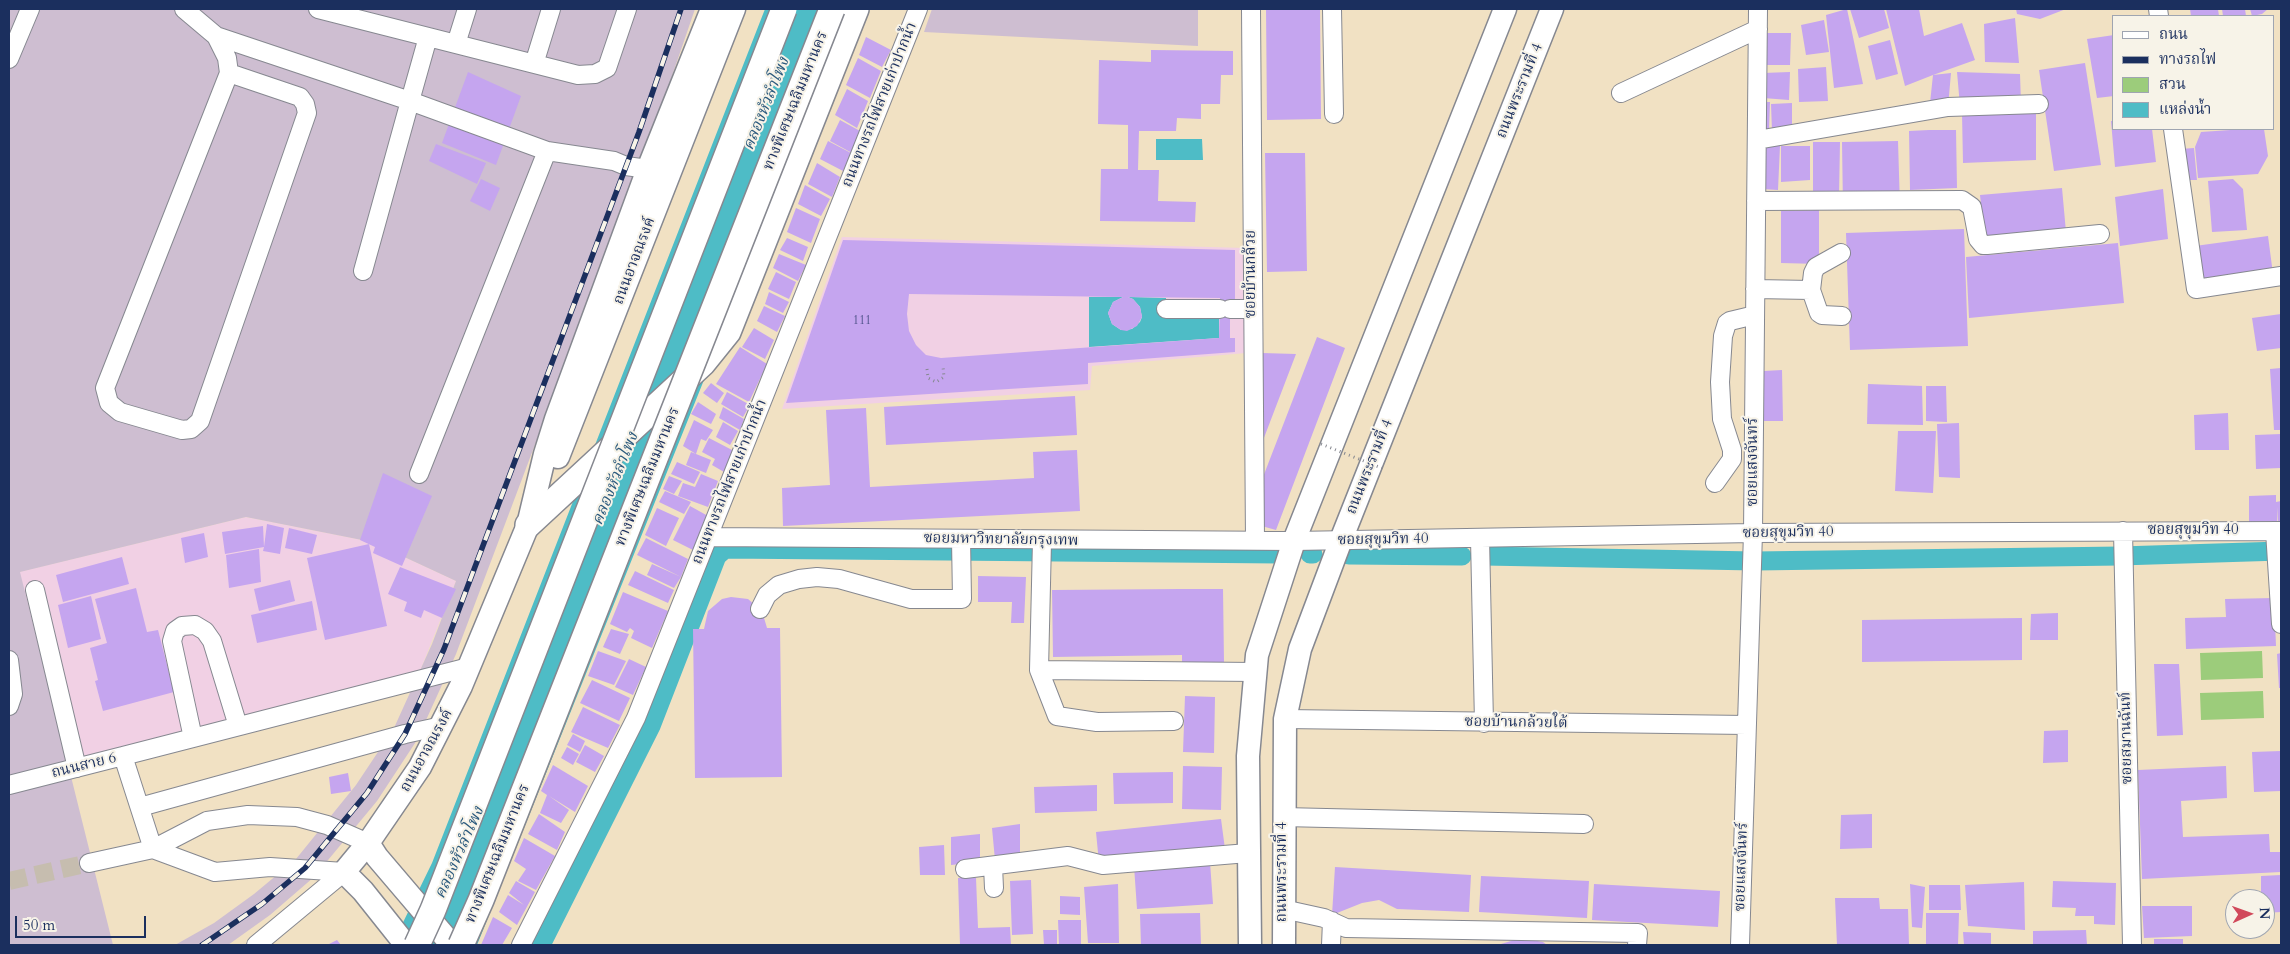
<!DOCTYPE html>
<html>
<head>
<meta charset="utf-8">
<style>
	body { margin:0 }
	#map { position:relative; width:2290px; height:954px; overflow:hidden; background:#f1e1c3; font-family:Cardo,"Noto Serif Thai",serif }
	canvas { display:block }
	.frame { position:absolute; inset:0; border:10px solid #1b2f5e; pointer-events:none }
	.legend { position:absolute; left:2112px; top:15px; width:162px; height:115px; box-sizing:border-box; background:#f7f3e8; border:1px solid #9fa5b1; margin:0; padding:6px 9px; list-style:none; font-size:15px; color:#1b2f5e }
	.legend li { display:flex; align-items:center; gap:10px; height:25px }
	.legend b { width:25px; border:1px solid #9fa5b1 }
	.north { position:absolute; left:2225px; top:889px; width:50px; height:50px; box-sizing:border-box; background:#f7f3e8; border:1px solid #9fa5b1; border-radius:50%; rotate:88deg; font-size:14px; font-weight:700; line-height:20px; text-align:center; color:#1b2f5e }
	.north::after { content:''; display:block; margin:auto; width:18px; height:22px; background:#d1495b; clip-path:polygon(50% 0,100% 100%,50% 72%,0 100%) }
	.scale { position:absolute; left:15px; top:916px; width:131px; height:22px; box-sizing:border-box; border:2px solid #1b2f5e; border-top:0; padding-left:6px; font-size:15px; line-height:18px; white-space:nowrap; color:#1b2f5e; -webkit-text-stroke:4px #f7f3e8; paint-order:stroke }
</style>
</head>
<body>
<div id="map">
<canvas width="2290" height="954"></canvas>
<div class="frame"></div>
<ul class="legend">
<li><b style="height:6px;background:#fff"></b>ถนน</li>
<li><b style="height:6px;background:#1b2f5e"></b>ทางรถไฟ</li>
<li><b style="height:14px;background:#9ccc7b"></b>สวน</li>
<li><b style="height:14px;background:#4ebcc6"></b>แหล่งน้ำ</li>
</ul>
<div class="north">N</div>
<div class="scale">50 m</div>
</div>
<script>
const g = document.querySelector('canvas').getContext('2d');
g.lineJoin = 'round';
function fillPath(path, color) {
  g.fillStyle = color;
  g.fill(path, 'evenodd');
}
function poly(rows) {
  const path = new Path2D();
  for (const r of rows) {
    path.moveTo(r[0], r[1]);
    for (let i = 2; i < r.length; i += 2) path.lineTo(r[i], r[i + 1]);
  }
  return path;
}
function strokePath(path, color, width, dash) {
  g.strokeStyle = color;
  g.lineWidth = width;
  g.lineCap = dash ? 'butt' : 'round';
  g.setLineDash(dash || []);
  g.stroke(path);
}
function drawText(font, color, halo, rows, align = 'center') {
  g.font = font + ' Cardo,"Noto Serif Thai",serif';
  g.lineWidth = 4;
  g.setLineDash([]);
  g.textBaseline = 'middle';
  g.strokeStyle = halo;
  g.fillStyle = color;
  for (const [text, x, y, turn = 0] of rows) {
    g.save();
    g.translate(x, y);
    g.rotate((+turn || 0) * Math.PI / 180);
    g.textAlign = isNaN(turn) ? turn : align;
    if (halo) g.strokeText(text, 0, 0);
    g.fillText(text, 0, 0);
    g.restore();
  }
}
fillPath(poly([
	[842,237,1246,248,1246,353,1092,366,1090,390,782,409],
	[246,517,372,542,456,581,420,671,68,764,19,572]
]), '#f1d0e4');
fillPath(poly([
	[9,9,695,9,651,137,456,654,417,740,377,801,314,877,270,915,228,945,175,945,214,923,254,894,296,859,356,785,394,728,432,644,456,581,372,542,246,517,20,572,113,945,9,945],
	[932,9,1198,9,1198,46,924,32]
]), '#cebed1');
fillPath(poly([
	[2262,651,2263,678,2201,680,2200,653],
	[2263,691,2264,718,2201,720,2200,693]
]), '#9ccc7b');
fillPath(poly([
	[765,9,853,9,477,945,392,945,432,863],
	[1156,139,1202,139,1203,160,1156,160],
	[1089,297,1123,297,1113,302,1108,313,1112,324,1121,330,1132,329,1140,322,1142,317,1140,307,1133,299,1128,297,1166,298,1166,319,1219,319,1219,338,1089,347]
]), '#4ebcc6');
strokePath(poly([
	[1310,554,1313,554],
	[1349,555,1462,556],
	[1484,556,1755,561,2120,556,2281,551],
	[541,945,651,726,717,556,725,549,1280,554]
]), '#4ebcc6', 19);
fillPath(poly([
	[1266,9,1320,9,1321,119,1267,120],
	[1847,9,1863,84,1834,88,1826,15],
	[1850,9,1884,9,1889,28,1859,38],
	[1886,9,1919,9,1924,36,1962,23,1975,60,1933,75,1951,73,1948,107,1930,103,1933,75,1905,86],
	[2016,9,2066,9,2040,19,2017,14],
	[2190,9,2218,9,2219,16,2191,16],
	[2222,9,2245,9,2246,16,2223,16],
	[2250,9,2268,9,2262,14,2252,16],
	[2015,18,2019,63,1985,62,1984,24],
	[1824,20,1829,52,1806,55,1801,25],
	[1767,33,1791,33,1790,65,1766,65],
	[2114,35,2114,96,2097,98,2087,39],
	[866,37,891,50,882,67,859,55],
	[1890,40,1898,74,1876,80,1868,46],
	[1151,50,1233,51,1233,75,1221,75,1220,104,1201,104,1201,119,1177,118,1176,131,1139,131,1138,170,1159,170,1158,201,1196,202,1195,222,1100,221,1101,169,1128,169,1128,125,1098,124,1099,60,1151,62],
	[858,58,881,71,870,98,846,85],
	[2085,63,2101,165,2054,171,2039,70],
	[1826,67,1828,101,1799,102,1798,69],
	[468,72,521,96,496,165,442,143],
	[1790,72,1789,100,1763,98,1763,73],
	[1957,72,2020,74,2021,104,1960,106],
	[847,89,868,101,857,128,835,115],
	[1760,102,1770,102,1769,130,1759,130],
	[1792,103,1792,129,1772,131,1771,104],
	[1962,113,2036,113,2036,160,1963,163],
	[840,120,860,131,852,153,830,141],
	[2111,121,2114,121,2114,129,2152,129,2156,162,2115,167],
	[2245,129,2264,129,2268,156,2258,174,2198,178,2195,147,2201,132],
	[1929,130,1956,130,1957,188,1910,190,1909,131],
	[828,141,851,153,843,171,820,159],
	[1898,141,1900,207,1843,208,1842,142],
	[1813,142,1840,142,1839,196,1813,197],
	[436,144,486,163,477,184,429,161],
	[1763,145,1780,146,1778,190,1762,189],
	[1781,146,1810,146,1810,180,1781,182],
	[2194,148,2197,180,2183,180,2180,149],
	[1265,153,1305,153,1307,271,1267,272],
	[817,163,840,177,832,197,808,184],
	[481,179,500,188,490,211,470,201],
	[2233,179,2243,189,2247,230,2212,232,2208,181],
	[805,185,830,199,821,216,798,204],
	[2062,188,2066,232,1985,239,1980,195],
	[2163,189,2168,239,2120,246,2115,197],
	[796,208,820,219,811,243,787,232],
	[1819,210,1819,264,1781,263,1781,211],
	[1964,229,1968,346,1850,350,1846,233],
	[2268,236,2273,274,2201,284,2195,246],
	[787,238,808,247,803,261,780,250],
	[843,240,1235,250,1235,299,1230,299,1230,338,1235,338,1235,352,1088,363,1088,384,786,403],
	[909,294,1123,297,1113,302,1108,313,1112,324,1121,330,1127,331,1137,326,1142,317,1140,307,1133,299,1128,297,1220,298,1219,338,941,358,926,355,916,345,909,331,907,314],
	[2118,243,2124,303,1969,318,1966,257],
	[779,254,806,265,798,281,773,268],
	[776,272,796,282,789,299,768,289],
	[769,292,789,302,783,313,765,304],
	[764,306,785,316,777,332,757,321],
	[2281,314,2281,348,2257,351,2252,318],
	[754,328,774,340,765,359,742,347],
	[1317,337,1345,348,1276,530,1258,525,1258,490],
	[740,347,767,364,749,402,716,384],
	[1262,353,1296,354,1262,443],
	[2281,368,2281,430,2274,430,2270,369],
	[1782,370,1783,421,1764,421,1764,371],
	[711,383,724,393,717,403,703,393],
	[1868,384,1922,386,1923,425,1867,424],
	[1926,386,1946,386,1947,422,1926,421],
	[727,392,750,405,743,417,721,404],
	[1075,396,1077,435,886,445,884,407],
	[698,402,716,414,711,424,691,414],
	[723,407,744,419,740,430,719,418],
	[866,408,870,487,1034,478,1033,452,1077,450,1080,511,783,526,782,488,830,485,826,410],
	[2228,413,2229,450,2195,450,2194,415],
	[694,420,713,430,706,441,701,439,696,454,683,446],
	[723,422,738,431,730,445,716,437],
	[1959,423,1960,478,1939,477,1937,424],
	[1898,431,1936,431,1933,493,1895,491],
	[2281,434,2281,468,2256,469,2255,435],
	[709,438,734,451,724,472,712,465,715,459,702,452],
	[691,452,711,460,706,473,686,465],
	[677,462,700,472,694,484,671,474],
	[383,473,432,496,402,566,373,553,375,547,360,540],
	[701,474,718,481,708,507,678,496,683,483,695,487],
	[669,476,682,481,674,494,663,489],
	[665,491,691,502,684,514,659,502],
	[2276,495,2276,502,2281,501,2281,523,2278,524,2277,507,2277,521,2249,522,2249,496],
	[690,506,708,516,693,550,673,540],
	[657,508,679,518,666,546,645,535],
	[267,524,284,528,280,554,263,551,264,547,225,554,222,532,263,526,264,547],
	[289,528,317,535,312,554,285,548],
	[204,533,208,557,185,563,181,538],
	[646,538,688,559,681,577,637,555],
	[369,544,387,626,325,640,307,558],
	[259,549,261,582,229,588,226,555],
	[122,557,129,584,63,602,56,575],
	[652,564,681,577,674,588,647,575],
	[400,567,456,589,442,618,424,610,421,618,404,611,407,602,388,594],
	[635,571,674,590,668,603,628,585],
	[978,576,1026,577,1024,623,1011,623,1012,602,978,602],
	[290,580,295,601,259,611,254,589],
	[136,588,147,632,158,630,174,692,103,711,95,681,98,680,90,648,107,643,95,599],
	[1181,589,1223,589,1224,662,1182,662,1182,655,1053,657,1052,590],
	[623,592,668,611,652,648,631,638,634,631,630,628,627,632,610,624],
	[91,596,101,639,68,648,58,605],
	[731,597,748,599,762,611,767,628,780,628,782,777,695,778,693,629,704,629,708,611,722,599],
	[2274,598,2276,646,2186,649,2185,618,2226,617,2225,599],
	[312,601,317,630,257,643,251,615],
	[2058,613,2058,640,2030,640,2031,614],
	[2022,618,2022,660,1862,662,1862,620],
	[611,629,629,634,620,654,603,647],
	[598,651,626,661,614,685,588,676],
	[2281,653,2281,688,2279,688,2277,654],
	[629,659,646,667,633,695,615,687],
	[2154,664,2179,664,2183,735,2157,736],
	[592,680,630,698,619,721,580,703],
	[1185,696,1215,697,1214,753,1183,752],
	[583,707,620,725,608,748,571,732],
	[2068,730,2068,762,2043,763,2044,731],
	[573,734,585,741,580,752,567,745],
	[585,745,604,756,595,772,576,762],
	[567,747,579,754,573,765,561,758],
	[2281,751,2281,791,2254,792,2252,752],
	[553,765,588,786,575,812,549,796,569,810,561,823,540,813,547,795,541,791],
	[1183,766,1222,767,1221,810,1182,809],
	[2226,766,2227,798,2181,801,2183,837,2269,834,2270,852,2281,852,2281,872,2142,879,2138,770],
	[1173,772,1173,803,1114,804,1113,773],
	[348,773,351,791,331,794,329,777],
	[1097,785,1097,811,1035,813,1034,787],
	[539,814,565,832,557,850,528,834],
	[1872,814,1872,848,1840,849,1841,815],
	[1221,819,1225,849,1099,863,1096,832],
	[1020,824,1020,856,995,860,992,828],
	[980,834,980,862,951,865,951,837],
	[524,838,555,856,536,890,518,881,526,869,514,861],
	[944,845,945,875,920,875,919,847],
	[1210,862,1213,904,1137,909,1134,866],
	[1335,867,1471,875,1469,912,1397,909,1379,900,1362,903,1332,915],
	[2281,875,2281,912,2265,913,2265,899,2261,899,2261,876],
	[1481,876,1589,881,1587,918,1479,912],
	[958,878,976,878,978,928,1010,927,1011,945,960,945],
	[1031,880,1033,934,1012,935,1010,881],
	[516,881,535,892,517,925,499,912,508,895,524,905,509,893],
	[2053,881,2116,883,2115,925,2094,924,2094,916,2075,916,2076,908,2052,907],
	[2024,882,2025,930,1968,926,1965,885],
	[1118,884,1119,943,1088,943,1084,887],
	[1594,884,1720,891,1718,927,1592,920],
	[1910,884,1925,887,1922,928,1912,927],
	[1929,885,1960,885,1961,910,1929,910],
	[1060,896,1080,897,1080,915,1060,914],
	[1835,898,1879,898,1880,909,1908,909,1909,945,1837,945],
	[2142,906,2192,906,2192,936,2144,938],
	[1200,913,1201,945,1141,945,1140,914],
	[1926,913,1959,913,1958,945,1926,945],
	[493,917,512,928,502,945,481,945],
	[1058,920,1081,920,1081,945,1059,945],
	[1043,930,1057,930,1057,945,1044,945],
	[2086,930,2087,945,2033,945,2033,931],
	[1963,932,1991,933,1991,945,1964,945],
	[1521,938,1543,942,1547,945,1501,944],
	[2154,939,2183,939,2183,945,2154,945],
	[337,940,341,945,327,945]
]), '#c5a5ef');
strokePath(poly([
	[9,881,89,863]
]), '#c6bdaf', 18, [18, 9]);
const minor = poly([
	[184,9,216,36,227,58,229,73,105,388,109,403,120,412,182,430,191,429,200,421,307,113,305,104,300,97,229,73],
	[318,9,578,75,595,74,607,68,627,9],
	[1251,9,1255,540],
	[1332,9,1334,114],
	[2158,9,2159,16],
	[216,36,410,101,363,271],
	[428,37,410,101,547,151],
	[456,44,467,9],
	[9,59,30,9],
	[534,64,551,9],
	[1621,93,1758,29],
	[2173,129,2196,289,2281,276],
	[1757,140,1948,107,2039,104],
	[1756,201,1962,200,1972,207,1978,239,1983,245,1987,245,2100,234],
	[1841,253,1816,267,1813,273,1811,290,1819,313,1822,315,1842,316],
	[1755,289,1811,290],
	[1166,309,1220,309],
	[1230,309,1253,309],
	[419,474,547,151,614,161,626,166,648,169],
	[1715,483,1732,459,1732,450,1722,419,1720,382,1723,336,1727,323,1730,321,1755,315],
	[2123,531,2132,945],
	[2275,531,2281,624],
	[709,537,1294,541,1753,533,2281,531],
	[1480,539,1484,723],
	[1042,541,1039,670,1256,672],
	[35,590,77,768],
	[760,609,767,595,779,585,799,579,817,577,839,579,911,599,962,599,961,539],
	[9,660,13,694,9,706],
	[1039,670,1057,716,1097,722,1174,721],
	[1285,719,1747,725],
	[193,738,172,641,175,631,182,626,195,625,205,631,212,641,238,726],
	[123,756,469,667],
	[9,785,123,756,153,849],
	[140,807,405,734,442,726],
	[1283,817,1584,824],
	[153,849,215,872,270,867,344,872],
	[89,863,153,849,207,821,248,815,297,817,327,825,368,843],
	[993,866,994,888],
	[965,869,1068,856,1103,865,1248,853],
	[1283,909,1324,918,1346,928,1638,933,1637,945],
	[256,945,344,872],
	[521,945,636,718,918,9],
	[1331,945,1332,921],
	[1740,945,1753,533,1758,9]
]);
const major = poly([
	[558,457,734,9],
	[368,843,377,857,452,945],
	[406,945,363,891,344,872,368,843,420,767,461,686,528,525,545,454,556,419,648,169,712,9],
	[1250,945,1248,756,1257,655,1294,541,1505,9],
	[1284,945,1285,719,1300,649,1341,540,1552,9]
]);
const highway = poly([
	[528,525,703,363,728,332,856,9]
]);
strokePath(minor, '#868890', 20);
strokePath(major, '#868890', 25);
strokePath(highway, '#868890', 28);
strokePath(poly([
	[927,369,928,378,936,382,944,377,943,367]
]), '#868890', 3, [1, 4]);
strokePath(minor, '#fff', 18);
strokePath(major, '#fff', 22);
strokePath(highway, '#fff', 25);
const rail = poly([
	[202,945,262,904,305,868,367,793,405,734,444,649,639,132,681,9]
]);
strokePath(rail, '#1b2f5e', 5.5);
strokePath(rail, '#f7f3e8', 4, [11]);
const highwayBridge = poly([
	[417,945,433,910,784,9],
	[461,945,481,900,832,9]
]);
strokePath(highwayBridge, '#868890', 28, []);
strokePath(poly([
	[1321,444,1384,469]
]), '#868890', 3, [1, 4]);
strokePath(highwayBridge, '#fff', 25);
drawText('12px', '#464c82', null, [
	["111",862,321]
]);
drawText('15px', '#1b2f5e', '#f7f3e8', [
	["ถนนพระรามที่ 4",1520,91,-68],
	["ทางพิเศษเฉลิมมหานคร",796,101,-68],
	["ถนนทางรถไฟสายเก่าปากน้ำ",880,105,-68],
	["ถนนอาจณรงค์",635,261,-69],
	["ซอยบ้านกล้วย",1252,274,-90],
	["ซอยแสงจันทร์",1754,462,-90],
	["ถนนพระรามที่ 4",1370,467,-68],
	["ทางพิเศษเฉลิมมหานคร",648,477,-68],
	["ถนนทางรถไฟสายเก่าปากน้ำ",730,482,-68],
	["ซอยสุขุมวิท 40",2193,531],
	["ซอยสุขุมวิท 40",1788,533,-1],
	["ซอยมหาวิทยาลัยกรุงเทพ",1001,540,1],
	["ซอยสุขุมวิท 40",1383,540,-1],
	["ซอยบ้านกล้วยใต้",1516,723,1],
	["ซอยสมานฉันท์",2127,738,-91],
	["ถนนอาจณรงค์",427,751,-61],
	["ถนนสาย 6",84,766,-14],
	["ทางพิเศษเฉลิมมหานคร",498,854,-68],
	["ซอยแสงจันทร์",1742,867,-88],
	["ถนนพระรามที่ 4",1283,872,-90]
]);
drawText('italic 16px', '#2a597d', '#f7f3e8', [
	["คลองหัวลำโพง",767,104,-68],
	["คลองหัวลำโพง",616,479,-68],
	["คลองหัวลำโพง",460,853,-66]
]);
</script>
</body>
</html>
